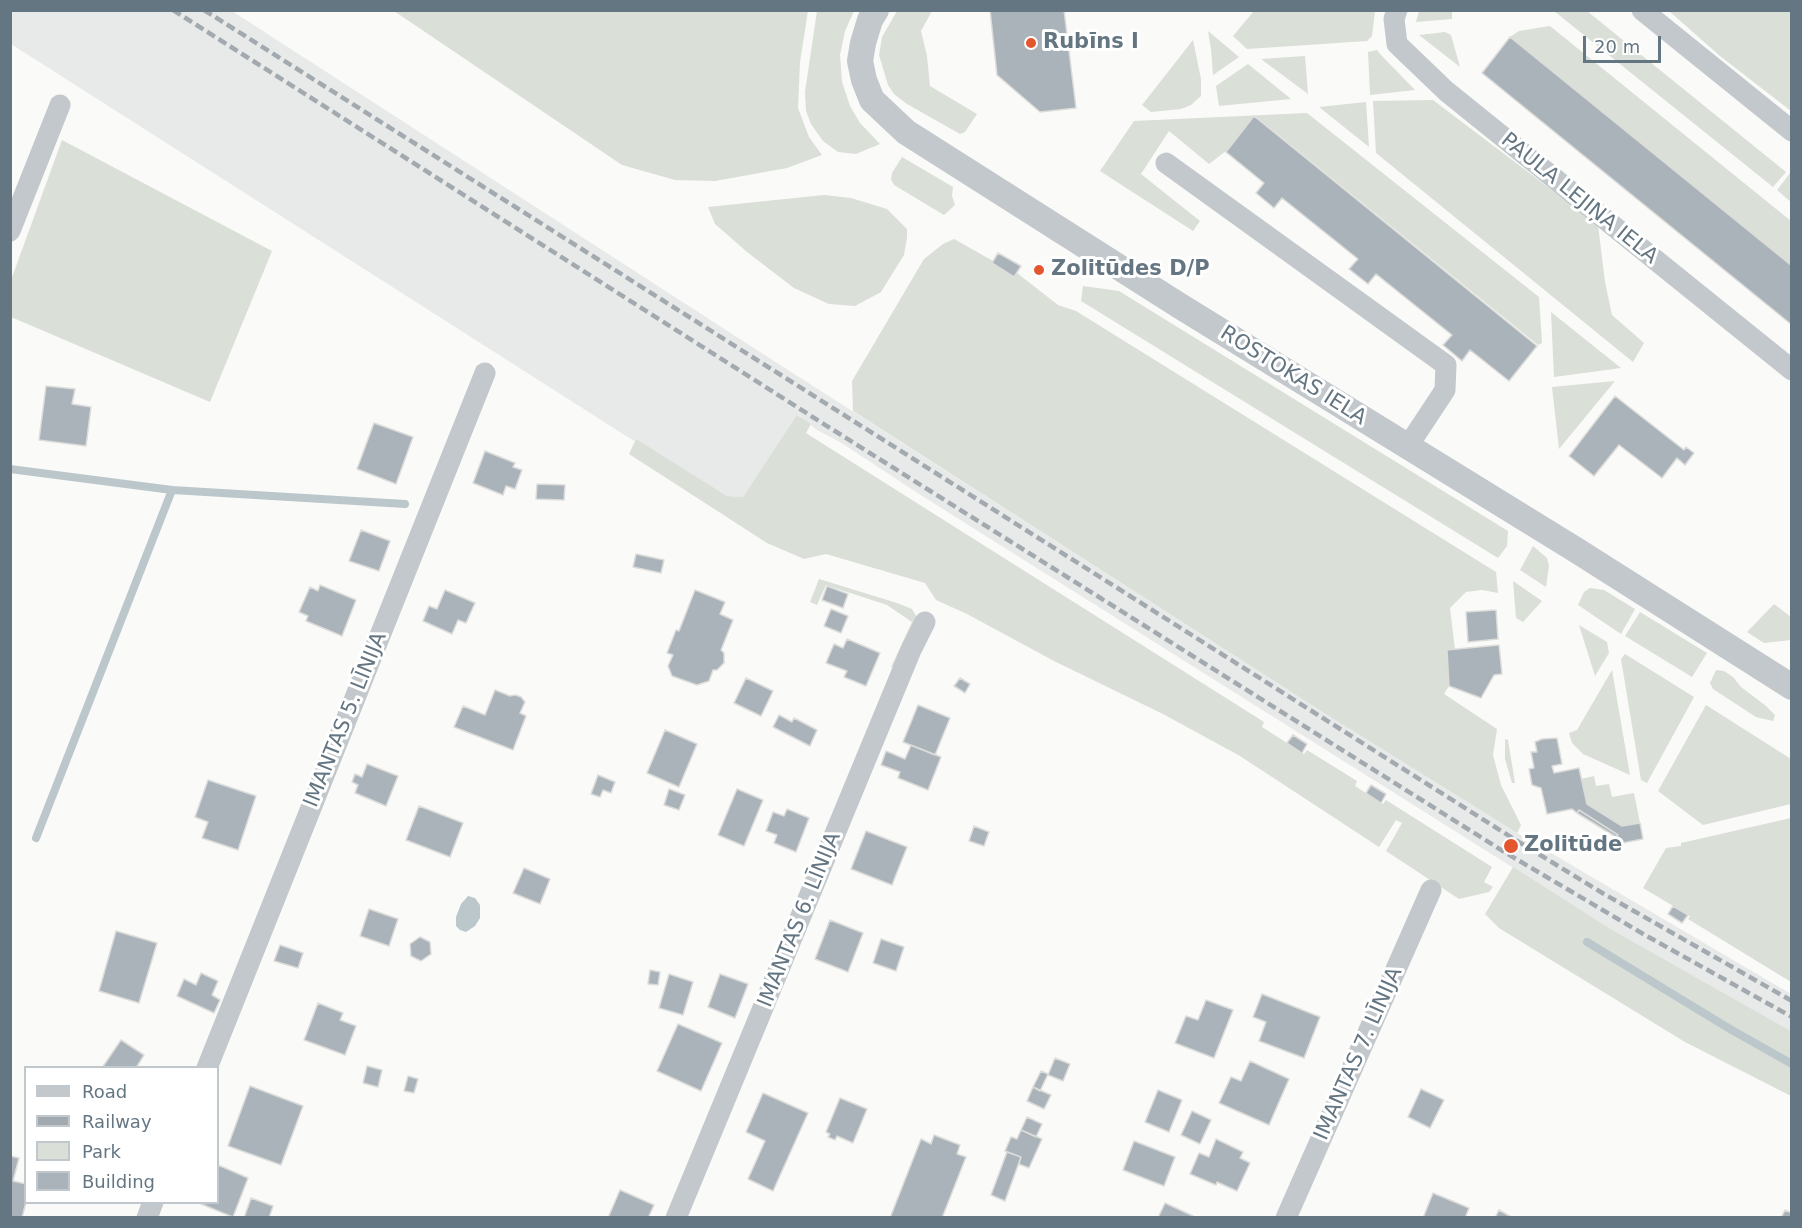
<!DOCTYPE html>
<html>
<head>
<meta charset="utf-8">
<style>
	body { margin:0 }
	#map { position:relative; width:1802px; height:1228px; overflow:hidden; background:#fafaf8; font-family:"DejaVu Sans",sans-serif }
	canvas { display:block }
	.frame { position:absolute; inset:0; border:12px solid #657683; pointer-events:none }
	.legend { position:absolute; left:24px; top:1066px; width:195px; height:138px; box-sizing:border-box; background:#fff; border:2px solid #c1c8cd; margin:0; padding:8px 10px; list-style:none; font-size:18px; color:#657683 }
	.legend li { display:flex; align-items:center; gap:12px; height:30px }
	.legend b { width:30px; border:2px solid #c1c8cd }
	.scale { position:absolute; left:1583px; top:36px; width:78px; height:27px; box-sizing:border-box; border:3px solid #657683; border-top:0; padding-left:8px; font-size:18px; line-height:21px; white-space:nowrap; color:#657683; -webkit-text-stroke:4px #fff; paint-order:stroke }
</style>
</head>
<body>
<div id="map">
<canvas width="1802" height="1228"></canvas>
<div class="frame"></div>
<ul class="legend">
<li><b style="height:8px;background:#c3c8cc"></b>Road</li>
<li><b style="height:8px;background:#a2aab0"></b>Railway</li>
<li><b style="height:16px;background:#dadfd7"></b>Park</li>
<li><b style="height:16px;background:#aab3b9"></b>Building</li>
</ul>
<div class="scale">20 m</div>
</div>
<script>
const g = document.querySelector('canvas').getContext('2d');
g.lineJoin = 'round';
function fillPath(path, color) {
  g.fillStyle = color;
  g.fill(path, 'evenodd');
}
function poly(rows) {
  const path = new Path2D();
  for (const r of rows) {
    path.moveTo(r[0], r[1]);
    for (let i = 2; i < r.length; i += 2) path.lineTo(r[i], r[i + 1]);
  }
  return path;
}
function strokePath(path, color, width, dash) {
  g.strokeStyle = color;
  g.lineWidth = width;
  g.lineCap = dash ? 'butt' : 'round';
  g.setLineDash(dash || []);
  g.stroke(path);
}
function drawText(font, color, halo, rows, align = 'center') {
  g.font = font + ' "DejaVu Sans",sans-serif';
  g.lineWidth = 6;
  g.setLineDash([]);
  g.textBaseline = 'middle';
  g.strokeStyle = halo;
  g.fillStyle = color;
  for (const [text, x, y, turn = 0] of rows) {
    g.save();
    g.translate(x, y);
    g.rotate((+turn || 0) * Math.PI / 180);
    g.textAlign = isNaN(turn) ? turn : align;
    if (halo) g.strokeText(text, 0, 0);
    g.fillText(text, 0, 0);
    g.restore();
  }
}
fillPath(poly([
	[10,11,232,11,774,361,1321,711,1512,830,1791,994,1791,1031,1609,928,919,494,840,442,817,430,798,415,743,497,727,496,635,439,634,441,11,44]
]), '#e8e9e9');
fillPath(poly([
	[394,11,808,11,800,62,798,108,809,137,822,155,787,168,715,181,675,180,622,165],
	[817,11,854,11,845,31,840,55,842,82,850,106,860,123,880,144,856,154,838,152,823,141,811,124,806,111,805,92],
	[897,11,932,11,921,31,927,56,930,86,977,114,965,132,960,134,907,104,894,94,888,85,879,55,882,37],
	[1254,11,1375,11,1372,36,1367,41,1247,49,1233,36],
	[1419,11,1452,11,1452,19,1416,22],
	[1554,11,1587,11,1786,172,1773,187],
	[1669,11,1791,11,1791,111,1720,56],
	[1550,26,1791,221,1791,266,1510,37,1519,31],
	[1208,31,1239,57,1213,75,1211,49],
	[1445,32,1451,35,1460,67,1419,35],
	[1193,40,1201,79,1201,96,1191,105,1181,109,1151,112,1142,105],
	[1377,50,1381,55,1415,90,1370,95,1368,52],
	[1305,56,1308,94,1261,59],
	[1248,64,1291,99,1219,106,1216,86],
	[1433,100,1598,225,1605,282,1612,315,1644,343,1633,362,1376,153,1373,101],
	[1366,102,1369,147,1319,107],
	[1307,113,1539,297,1542,343,1538,345,1255,116,1226,151,1209,164,1169,131,1141,174,1200,221,1193,231,1100,171,1134,121],
	[62,140,272,251,210,402,11,317,11,280],
	[902,157,953,187,952,196,955,205,944,215,894,185,891,179,892,173],
	[1791,172,1791,202,1777,190],
	[824,195,851,198,887,209,907,229,907,237,904,255,881,292,855,306,829,304,794,288,747,252,715,224,708,207],
	[954,239,993,261,992,264,1014,276,1017,273,1058,305,1076,311,1496,572,1498,593,1482,590,1466,592,1450,608,1455,650,1449,686,1444,694,1497,729,1493,755,1501,785,1521,825,1517,833,1321,711,853,411,852,381,924,259,943,244],
	[1083,286,1119,291,1508,531,1507,546,1498,558,1081,301],
	[1551,312,1621,368,1554,377],
	[1615,381,1559,449,1552,387],
	[797,415,811,424,806,433,809,435,1264,722,1262,727,1304,754,1307,750,1357,781,1355,786,1383,804,1386,800,1492,867,1484,882,1493,887,1489,892,1459,899,1386,851,1402,823,1396,820,1379,847,1240,756,1163,714,1054,661,967,614,936,600,925,583,826,554,804,559,767,543,629,454,636,439,727,496,743,497],
	[1533,546,1547,558,1549,566,1546,587,1520,570],
	[819,579,897,603,912,609,918,619,896,668,891,667,912,622,887,605,826,585,817,605,810,602],
	[1513,581,1542,601,1523,622,1516,618],
	[1590,588,1604,590,1635,609,1621,634,1578,605,1584,592],
	[1774,604,1791,617,1791,640,1764,643,1747,632],
	[1640,612,1707,653,1692,677,1625,636],
	[1579,625,1607,642,1609,653,1595,676],
	[1625,654,1694,697,1647,783,1641,780,1621,659],
	[1612,670,1630,775,1583,754,1572,743,1569,733,1577,730],
	[1716,670,1724,671,1733,677,1741,687,1766,706,1775,715,1773,721,1756,717,1713,689,1710,683],
	[1706,705,1791,759,1791,804,1703,825,1658,791],
	[1505,739,1508,740,1515,783,1512,783,1505,759],
	[1594,776,1596,786,1609,784,1612,797,1634,793,1640,823,1622,826,1587,804,1581,779],
	[1791,818,1791,982,1688,919,1690,916,1643,888,1666,848,1681,846,1681,843],
	[1513,867,1609,928,1791,1031,1791,1096,1685,1042,1499,928,1485,914]
]), '#dadfd7');
fillPath(poly([
	[468,896,475,898,480,905,480,918,475,926,466,932,460,930,456,926,456,917,461,904]
]), '#bbc7cb');
strokePath(poly([
	[10,469,172,490,405,504],
	[36,838,172,490],
	[1587,942,1730,1029,1792,1064]
]), '#bbc7cb', 8);
const building = poly([
	[990,10,1064,10,1076,108,1040,112,997,75,990,10],
	[1510,37,1792,266,1792,325,1482,73,1510,37],
	[1254,116,1537,346,1509,381,1470,350,1462,361,1443,345,1452,335,1376,274,1368,284,1349,269,1358,259,1282,198,1274,208,1256,193,1264,183,1226,152,1254,116],
	[998,253,1021,266,1014,277,992,263,998,253],
	[46,386,75,389,72,404,91,407,86,446,39,440,46,386],
	[1615,396,1684,450,1686,447,1694,453,1685,465,1677,458,1662,478,1619,445,1594,476,1569,456,1615,396],
	[374,423,413,437,396,484,357,469,374,423],
	[485,451,515,463,513,467,522,470,515,489,506,486,503,495,473,483,485,451],
	[537,484,565,485,564,500,536,499,537,484],
	[361,530,390,541,379,571,349,561,361,530],
	[636,554,664,560,661,573,633,567,636,554],
	[320,585,356,600,342,636,306,621,308,616,299,612,310,587,318,591,320,585],
	[827,586,848,594,843,608,822,600,827,586],
	[445,590,475,603,466,623,458,620,452,634,423,621,429,606,437,609,445,590],
	[695,590,725,602,720,614,733,620,721,650,724,653,724,663,717,670,713,670,709,681,697,685,672,676,668,666,673,655,667,653,676,630,679,631,695,590],
	[831,609,848,616,841,633,824,626,831,609],
	[1496,610,1498,639,1468,642,1466,612,1496,610],
	[847,639,880,653,866,686,844,677,847,671,826,663,834,644,843,648,847,639],
	[1499,645,1502,674,1494,675,1481,698,1449,686,1447,650,1499,645],
	[746,678,773,691,761,716,734,703,746,678],
	[960,678,970,684,965,693,954,686,960,678],
	[495,690,510,696,515,695,521,697,525,702,520,713,526,716,513,750,454,727,463,706,485,715,495,690],
	[918,705,950,718,935,755,903,742,918,705],
	[779,715,792,722,794,718,817,730,810,746,773,727,779,715],
	[665,730,697,744,679,787,647,773,665,730],
	[1293,735,1307,744,1302,753,1287,743,1293,735],
	[1557,738,1562,764,1552,766,1554,773,1579,768,1587,804,1622,826,1640,823,1643,839,1622,843,1615,838,1618,835,1579,810,1577,813,1572,809,1547,814,1541,788,1532,785,1529,769,1534,768,1531,752,1537,752,1535,742,1542,739,1557,738],
	[911,745,941,757,928,790,898,778,900,772,881,765,886,751,905,759,911,745],
	[367,764,398,776,386,806,355,793,358,785,352,782,355,774,362,777,367,764],
	[598,775,615,782,611,793,603,790,600,797,591,794,598,775],
	[208,780,256,796,238,850,202,838,208,822,195,817,208,780],
	[1371,785,1386,794,1381,803,1366,793,1371,785],
	[669,789,685,795,679,810,664,805,669,789],
	[737,789,763,800,744,846,718,835,737,789],
	[419,806,463,823,450,857,406,840,419,806],
	[787,809,809,818,796,852,774,843,777,835,766,831,773,812,784,816,787,809],
	[1579,810,1618,835,1616,837,1577,813,1579,810],
	[974,826,989,832,984,846,969,841,974,826],
	[866,831,907,847,892,885,851,869,866,831],
	[524,868,550,879,540,904,513,893,524,868],
	[1673,906,1688,915,1682,923,1668,914,1673,906],
	[369,909,398,919,389,946,360,936,369,909],
	[830,920,863,933,848,972,815,959,830,920],
	[116,931,157,943,139,1003,99,991,116,931],
	[420,937,430,942,431,954,421,961,411,956,410,944,420,937],
	[881,939,904,947,896,971,873,963,881,939],
	[280,945,303,953,298,968,274,961,280,945],
	[650,970,660,972,658,985,648,984,650,970],
	[201,973,218,981,212,995,220,1000,214,1013,177,996,184,979,196,985,201,973],
	[669,974,693,982,683,1015,659,1008,669,974],
	[720,974,748,984,735,1018,708,1007,720,974],
	[1262,994,1320,1017,1304,1058,1259,1041,1266,1022,1253,1017,1262,994],
	[1206,1000,1233,1010,1214,1058,1175,1043,1186,1016,1198,1020,1206,1000],
	[318,1003,343,1013,340,1020,356,1026,345,1055,304,1040,318,1003],
	[678,1024,722,1043,701,1091,657,1071,678,1024],
	[121,1040,144,1055,136,1068,102,1068,121,1040],
	[1055,1058,1070,1064,1063,1081,1048,1075,1055,1058],
	[1250,1061,1289,1079,1269,1125,1219,1103,1231,1077,1241,1081,1250,1061],
	[367,1066,382,1070,378,1087,363,1083,367,1066],
	[1041,1071,1048,1074,1040,1091,1033,1087,1041,1071],
	[408,1076,418,1079,414,1093,404,1091,408,1076],
	[250,1086,303,1106,281,1165,228,1146,250,1086],
	[1033,1087,1051,1095,1044,1109,1027,1101,1033,1087],
	[1421,1089,1444,1100,1430,1128,1408,1117,1421,1089],
	[1158,1090,1182,1100,1169,1132,1145,1122,1158,1090],
	[763,1093,808,1113,773,1191,748,1179,765,1141,746,1132,763,1093],
	[840,1098,867,1109,853,1143,837,1136,835,1140,828,1137,830,1134,826,1132,840,1098],
	[1192,1111,1211,1120,1200,1144,1181,1135,1192,1111],
	[1027,1117,1042,1124,1036,1137,1021,1130,1027,1117],
	[1021,1130,1042,1139,1029,1168,1019,1164,1021,1157,1005,1151,1011,1137,1017,1139,1021,1130],
	[934,1135,960,1145,957,1154,966,1157,942,1218,890,1218,921,1139,931,1144,934,1135],
	[1216,1139,1243,1152,1240,1158,1250,1163,1237,1191,1217,1182,1216,1185,1190,1174,1199,1153,1209,1157,1216,1139],
	[1134,1141,1175,1157,1164,1186,1123,1170,1134,1141],
	[1007,1152,1021,1157,1005,1201,991,1195,1007,1152],
	[10,1156,19,1158,13,1181,26,1184,26,1202,22,1218,10,1218,10,1156],
	[218,1165,248,1178,233,1217,201,1204,218,1202,218,1165],
	[620,1190,654,1205,648,1218,608,1218,620,1190],
	[1433,1193,1469,1208,1465,1218,1423,1218,1433,1193],
	[251,1198,273,1206,269,1218,244,1218,251,1198],
	[1165,1203,1193,1216,1193,1218,1158,1218,1165,1203],
	[1499,1210,1513,1218,1495,1218,1499,1210],
	[1785,1210,1792,1213,1792,1218,1781,1218,1785,1210]
]);
fillPath(building, '#aab3b9');
strokePath(building, '#dcdcda', 1.5);
strokePath(poly([
	[1397,10,1394,19,1397,44,1446,91,1792,370],
	[1642,10,1792,131],
	[1166,163,1446,365,1445,390,1408,446],
	[10,231,60,105],
	[207,1068,485,373],
	[147,1218,153,1202],
	[676,1218,911,650,925,622],
	[1286,1218,1431,890]
]), '#c3c8cc', 21);
strokePath(poly([
	[876,10,870,20,863,43,860,61,864,80,872,100,906,132,1180,306,1576,550,1792,687]
]), '#c3c8cc', 26);
strokePath(poly([
	[173,10,819,421,1506,853,1645,935,1792,1017],
	[204,10,1514,839,1604,894,1792,1001]
]), '#a2aab0', 4.5, [9, 4.5]);
for (const [x, y, r, color] of [
	[1031,43,6,"#e4572e"],
	[1039,270,6,"#e4572e"],
	[1511,846,8,"#e4572e"]
]) {
  const dot = new Path2D();
  dot.arc(x, y, r, 0, 2 * Math.PI);
  g.fillStyle = color;
  g.fill(dot);
  strokePath(dot, '#fff', 2);
}
drawText('bold 21px', '#657683', '#fff', [
	["Rubīns I",1043,43],
	["Zolitūdes D/P",1051,270],
	["Zolitūde",1524,846]
], 'left');
drawText('21px', '#657683', '#fff', [
	["PAULA LEJIŅA IELA",1579,199,39],
	["ROSTOKAS IELA",1293,376,32],
	["IMANTAS 5. LĪNIJA",346,720,-68],
	["IMANTAS 6. LĪNIJA",800,920,-68],
	["IMANTAS 7. LĪNIJA",1359,1054,-66]
]);
</script>
</body>
</html>
